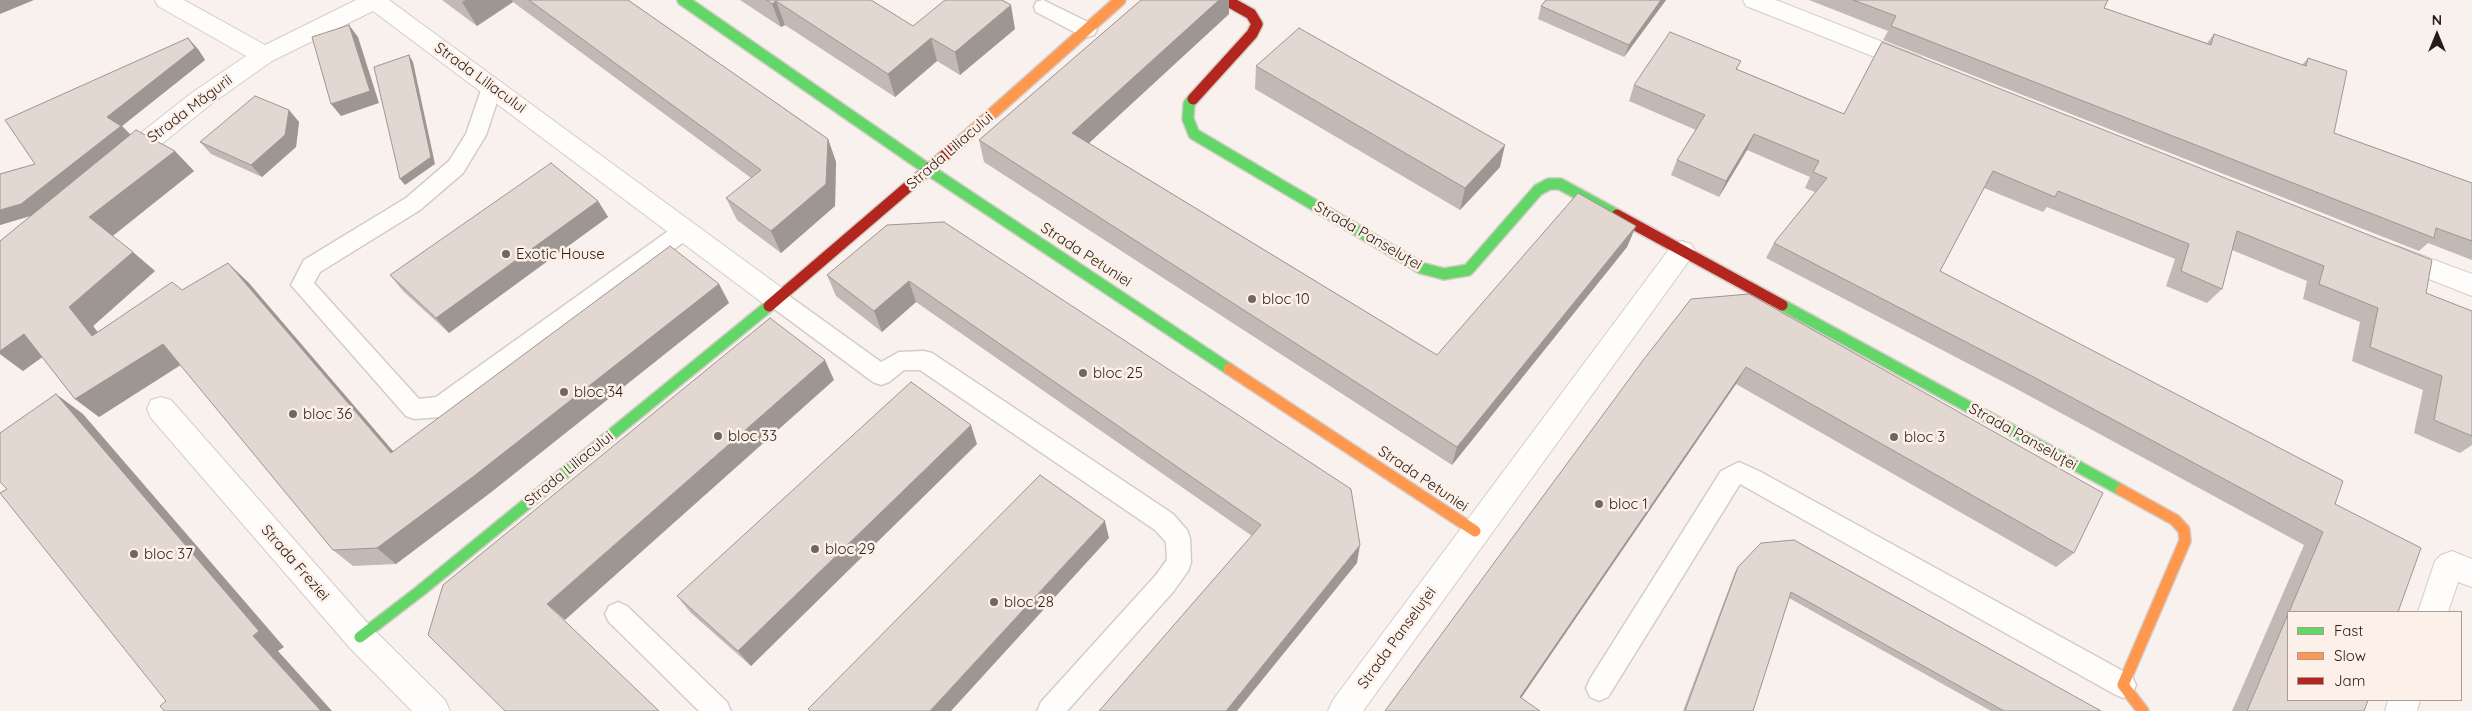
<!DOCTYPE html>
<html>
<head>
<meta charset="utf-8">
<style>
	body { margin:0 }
	#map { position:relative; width:2472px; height:711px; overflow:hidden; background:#f8f1ed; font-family:Quicksand,sans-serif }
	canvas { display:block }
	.legend { position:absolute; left:2287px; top:611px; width:175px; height:90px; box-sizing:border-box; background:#fdf0e8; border:1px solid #a89c94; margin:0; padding:6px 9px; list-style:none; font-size:15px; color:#281d16 }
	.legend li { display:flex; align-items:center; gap:10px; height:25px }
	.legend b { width:25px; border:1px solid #a89c94 }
	.north { position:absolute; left:2412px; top:10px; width:50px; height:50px; -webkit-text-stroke:4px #fdf0e8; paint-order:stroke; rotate:0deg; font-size:14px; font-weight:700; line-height:20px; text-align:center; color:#281d16 }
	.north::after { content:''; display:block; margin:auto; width:18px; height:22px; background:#281d16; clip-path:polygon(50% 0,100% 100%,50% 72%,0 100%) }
</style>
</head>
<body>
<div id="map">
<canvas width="2472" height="711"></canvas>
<ul class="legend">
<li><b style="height:6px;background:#63d668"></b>Fast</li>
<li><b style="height:6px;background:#ff974d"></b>Slow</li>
<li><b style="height:6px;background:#b3261e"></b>Jam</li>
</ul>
<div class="north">N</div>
</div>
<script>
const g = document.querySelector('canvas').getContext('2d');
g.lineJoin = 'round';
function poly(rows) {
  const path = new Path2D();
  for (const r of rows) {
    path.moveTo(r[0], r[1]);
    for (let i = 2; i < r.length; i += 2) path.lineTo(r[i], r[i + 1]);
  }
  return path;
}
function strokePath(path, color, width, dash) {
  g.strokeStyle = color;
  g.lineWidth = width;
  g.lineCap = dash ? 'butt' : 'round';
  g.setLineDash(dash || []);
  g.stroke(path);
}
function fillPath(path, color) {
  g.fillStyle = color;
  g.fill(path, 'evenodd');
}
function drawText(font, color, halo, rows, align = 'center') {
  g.font = font + ' Quicksand,sans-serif';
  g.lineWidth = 5;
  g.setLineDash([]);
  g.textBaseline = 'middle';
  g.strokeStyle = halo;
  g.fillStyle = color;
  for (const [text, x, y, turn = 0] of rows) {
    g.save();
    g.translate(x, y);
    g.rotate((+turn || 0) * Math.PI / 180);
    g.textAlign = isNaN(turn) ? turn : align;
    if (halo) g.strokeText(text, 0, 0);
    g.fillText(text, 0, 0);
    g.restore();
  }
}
const lane = poly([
	[1043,0,1094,25,1097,30,1094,35,1087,37,1080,35,1036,12,1034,7,1036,2,1043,0],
	[492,80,499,82,502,87,486,135,463,173,420,210,320,272,314,283,419,399,436,397,678,224,685,222,692,224,696,230,692,236,449,414,441,417,414,419,406,416,291,285,304,260,406,198,449,161,466,134,482,87,485,82,492,80],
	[777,290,785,293,881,362,899,352,924,351,932,353,1173,514,1187,530,1190,538,1191,563,1188,571,1173,592,1067,711,1037,711,1041,702,1155,576,1167,560,1166,542,1155,530,920,370,904,370,889,382,881,385,873,382,769,305,766,299,769,293,777,290],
	[1739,462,1759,471,2132,676,2136,685,2132,694,2123,698,2114,694,1740,484,1608,697,1599,701,1590,697,1586,688,1590,679,1721,471,1739,462],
	[618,602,627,606,727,702,731,711,699,711,609,622,605,614,609,606,618,602]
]);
const street = poly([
	[155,0,184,0,265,45,356,0,389,0,786,291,790,299,786,307,777,310,768,307,373,11,272,61,211,104,132,168,123,171,114,168,111,161,114,154,193,92,246,56,158,6,155,0],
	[1743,0,1776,0,1921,57,1925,63,1921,69,1913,72,1905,69,1746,6,1743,0],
	[1682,241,1691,244,1695,251,1691,258,1363,711,1328,711,1333,700,1673,244,1682,241],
	[2397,246,2472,274,2472,296,2388,263,2384,256,2388,249,2397,246],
	[161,397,171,400,371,627,445,700,450,711,412,711,349,647,151,418,147,409,151,400,161,397],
	[2452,551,2472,559,2472,587,2458,582,2448,612,2418,612,2435,561,2441,555,2452,551],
	[2388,700,2420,700,2417,711,2385,711,2388,700]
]);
const fast = poly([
	[683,0,929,170,1229,369],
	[1193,99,1189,104,1188,119,1194,134,1421,268,1444,274,1468,270,1538,190,1549,184,1560,184,1617,215],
	[1782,305,2121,490],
	[360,637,420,591,769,306]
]);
const slow = poly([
	[958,144,1120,0],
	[1229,369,1475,531],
	[2121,490,2175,520,2184,530,2185,541,2123,685,2143,711]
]);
const jam = poly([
	[1193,99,1252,34,1257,24,1251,14,1226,0],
	[1617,215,1782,305],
	[769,306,958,144]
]);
strokePath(lane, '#d5ccc7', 3);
strokePath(street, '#d5ccc7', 2);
strokePath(fast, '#d5ccc7', 14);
strokePath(slow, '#d5ccc7', 14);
strokePath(jam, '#d5ccc7', 14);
fillPath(lane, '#fefdfc');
fillPath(street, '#fefdfc');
strokePath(fast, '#63d668', 11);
strokePath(slow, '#ff974d', 11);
strokePath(jam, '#b3261e', 11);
fillPath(poly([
	[442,0,628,0,828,139,836,162,835,206,781,253,737,220,726,198,751,178,513,2,477,26],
	[740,0,871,0,913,26,1015,29,960,75,937,61,895,97,785,25,781,27],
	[1141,0,1229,0,1229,14,1089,143,1437,355,1636,226,1627,247,1452,465,984,162,979,140],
	[1546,0,1666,0,1624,57,1538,19,1541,6],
	[1809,0,2108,0,2104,8,2207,43,2214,34,2302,65,2308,58,2334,133,2472,183,2472,260,2428,243,2419,251,1883,40,1888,31],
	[1882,42,2426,293,2472,311,2472,445,2460,453,2414,433,2423,390,2352,361,2360,322,2303,299,2307,281,2232,250,2222,289,2207,303,2166,286,2175,259,2047,207,2043,212,1984,188,1940,271,2335,504,2398,612,2288,612,2288,700,2364,711,2232,711,2304,545,2013,387,1766,258,1774,243,1815,192,1805,188,1810,177,1747,150,1719,197,1671,175,1677,160,1696,130,1629,101,1634,85,1741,61,1737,69,1844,114],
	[198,49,205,60,122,126,130,135,194,171,113,236,155,271,93,326,97,332,182,290,248,282,393,451,719,284,729,303,490,493,396,564,353,566,333,550,181,365,99,417,75,399,42,357,23,371,0,354,0,241,31,216,0,225,0,174,35,164],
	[1256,66,1500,167,1460,210,1255,89],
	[289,110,299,122,296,147,262,177,211,154,200,142],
	[598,201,608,217,449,333,403,291,390,275],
	[887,225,1357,563,1252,536,916,302,882,332,836,296,827,275],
	[1691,299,2074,553,2056,567,1736,384,1521,698,1385,711],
	[977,444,751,666,691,613,677,596],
	[1738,567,2101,711,1991,711,1789,598,1753,711,1683,711,1735,572]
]), '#c2b9b4');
fillPath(poly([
	[0,0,34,0,0,14],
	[466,0,512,0,513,2,477,26,462,2],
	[1219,0,1229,0,1229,14,1076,155,1072,133],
	[1661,0,1666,0,1624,57,1629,45],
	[776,1,785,25,781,27,772,4],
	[1011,5,1015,29,960,75,955,52],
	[349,25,358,37,379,103,341,116,331,104],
	[188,38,198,49,205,60,122,126,133,137,33,215,0,225,0,210,107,117],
	[931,38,937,61,895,97,888,74],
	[409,55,413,62,435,164,405,185,400,179],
	[289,110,299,122,296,147,262,177,251,165],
	[1754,134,1747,150,1719,197,1726,181],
	[828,139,836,162,835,206,781,253,771,231],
	[1505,145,1500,167,1460,210,1465,188],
	[175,151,194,171,111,237,89,217],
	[598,201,608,217,449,333,436,318],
	[1636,226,1627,247,1452,465,1457,447],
	[133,252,155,271,93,326,115,354,92,336,69,307],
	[228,263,248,282,409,470,391,453],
	[909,281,916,302,882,332,874,311],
	[719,284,729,303,490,493,396,564,377,548],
	[24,334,48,353,23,371,0,354,0,351],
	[163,344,185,362,99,417,75,399],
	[825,360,834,380,565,620,547,604],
	[1746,367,1736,384,1513,710,1520,697],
	[56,394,83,414,284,647,278,651,332,711,321,711,253,636],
	[971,425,977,444,751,666,738,651],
	[1105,521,1109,538,951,711,930,711],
	[1360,545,1357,563,1237,711,1226,711]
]), '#9e9692');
const building = poly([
	[529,0,628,0,828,139,826,184,771,231,726,198,761,170,529,0],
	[767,0,871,0,913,26,945,0,1002,0,1011,5,955,52,931,38,888,74,776,1,772,4,767,0],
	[1141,0,1219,0,1072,133,1437,355,1578,193,1636,226,1457,447,979,140,1141,0],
	[1546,0,1661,0,1629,45,1541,6,1546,0],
	[1853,0,2108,0,2104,8,2211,45,2214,34,2306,66,2308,58,2347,71,2334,133,2472,183,2472,241,2436,228,2434,238,1891,26,1896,16,1853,0],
	[349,25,370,91,331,104,312,37,349,25],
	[1299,28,1505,145,1465,188,1256,66,1299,28],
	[1670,32,1741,61,1736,69,1844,114,1882,42,2432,260,2426,293,2472,311,2472,436,2434,420,2442,376,2370,347,2378,308,2319,284,2324,266,2237,231,2222,289,2181,271,2189,244,2058,191,2055,197,1993,171,1940,271,2343,481,2335,504,2421,548,2398,612,2289,612,2323,532,2026,373,1774,243,1827,178,1813,172,1819,161,1754,134,1726,181,1677,160,1705,115,1634,85,1670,32],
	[188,38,195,48,107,117,121,126,21,204,0,210,0,174,35,164,5,120,188,38],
	[409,55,431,157,400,179,374,67,409,55],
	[255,96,289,110,285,135,251,165,200,142,255,96],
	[136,130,175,151,89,217,133,252,69,307,92,336,172,282,182,290,228,263,391,453,670,246,719,284,474,476,377,548,333,550,163,344,75,399,24,334,0,351,0,241,136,130],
	[551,163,598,201,436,318,390,275,551,163],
	[944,222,1351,489,1360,545,1226,711,1099,711,1261,525,909,281,874,311,827,275,887,225,944,222],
	[1749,294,2103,493,2074,553,1746,367,1520,697,1540,711,1385,711,1644,359,1691,299,1749,294],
	[770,318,825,360,547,604,659,711,505,711,428,635,443,585,770,318],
	[911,382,971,425,738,651,677,596,911,382],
	[56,394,259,631,253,636,321,711,164,711,160,706,166,701,0,493,7,489,0,482,0,433,56,394],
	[1040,475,1105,521,930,711,810,711,808,709,1040,475],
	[1794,540,2101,711,2004,711,1791,592,1753,711,1685,711,1738,567,1761,543,1794,540],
	[2288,614,2288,700,2368,700,2364,711,2247,711,2288,614]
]);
fillPath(building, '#e2d7d1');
strokePath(building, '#9e9692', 1);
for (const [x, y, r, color] of [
	[506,254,5,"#716761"],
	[1252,299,5,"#716761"],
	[1083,373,5,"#716761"],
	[564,392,5,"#716761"],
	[293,414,5,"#716761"],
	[718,436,5,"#716761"],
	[1894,437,5,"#716761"],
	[1599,504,5,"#716761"],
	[815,549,5,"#716761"],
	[134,554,5,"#716761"],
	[994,602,5,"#716761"]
]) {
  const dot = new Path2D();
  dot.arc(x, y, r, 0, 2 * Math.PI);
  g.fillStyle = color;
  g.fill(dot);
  strokePath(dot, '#fdf0e8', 2);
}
drawText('15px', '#281d16', '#fdf0e8', [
	["Strada Liliacului",480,78,36],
	["Strada Măgurii",190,109,-37],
	["Strada Liliacului",950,151,-41],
	["Strada Panseluței",1368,236,30],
	["Strada Petuniei",1086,255,33],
	["Strada Panseluței",2023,437,29],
	["Strada Liliacului",569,469,-39],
	["Strada Petuniei",1423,479,34],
	["Strada Freziei",295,563,49],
	["Strada Panseluței",1397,638,-54]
]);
drawText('15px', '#281d16', '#fdf0e8', [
	["Exotic House",516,254],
	["bloc 10",1262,299],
	["bloc 25",1093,373],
	["bloc 34",574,392],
	["bloc 36",303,414],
	["bloc 33",728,436],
	["bloc 3",1904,437],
	["bloc 1",1609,504],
	["bloc 29",825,549],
	["bloc 37",144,554],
	["bloc 28",1004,602]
], 'left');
</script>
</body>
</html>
